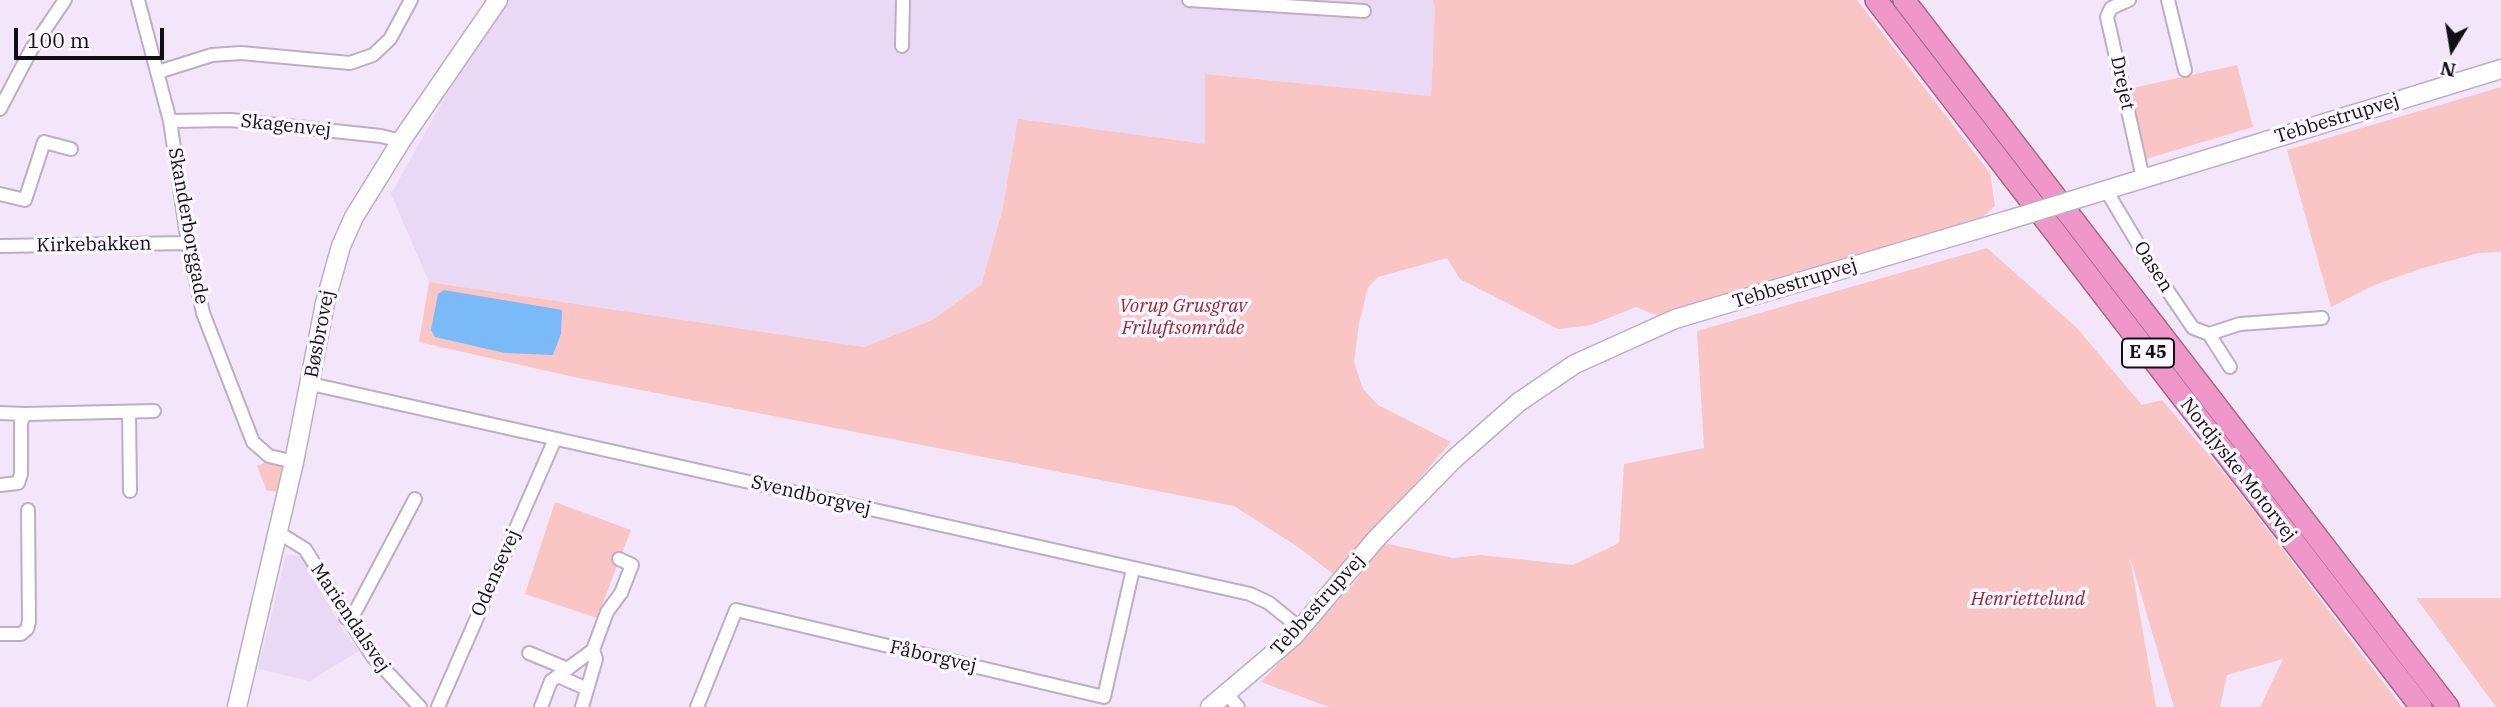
<!DOCTYPE html>
<html>
<head>
<meta charset="utf-8">
<style>
	body { margin:0 }
	#map { position:relative; width:2501px; height:707px; overflow:hidden; background:#f3e6fb; font-family:"IBM Plex Serif",serif }
	canvas { display:block }
	.north { position:absolute; left:2417px; top:14px; width:70px; height:70px; -webkit-text-stroke:5px #fcf6ff; paint-order:stroke; rotate:191deg; font-size:19px; font-weight:700; line-height:28px; text-align:center; color:#120e15 }
	.north::after { content:''; display:block; margin:auto; width:24px; height:32px; background:#120e15; clip-path:polygon(50% 0,100% 100%,50% 72%,0 100%) }
	.scale { position:absolute; left:14px; top:28px; width:150px; height:32px; box-sizing:border-box; border:4px solid #120e15; border-top:0; padding-left:9px; font-size:21px; line-height:24px; white-space:nowrap; color:#120e15; -webkit-text-stroke:5px #fcf6ff; paint-order:stroke }
</style>
</head>
<body>
<div id="map">
<canvas width="2501" height="707"></canvas>
<div class="north">N</div>
<div class="scale">100 m</div>
</div>
<script>
const g = document.querySelector('canvas').getContext('2d');
g.lineJoin = 'round';
function fillPath(path, color) {
  g.fillStyle = color;
  g.fill(path, 'evenodd');
}
function poly(rows) {
  const path = new Path2D();
  for (const r of rows) {
    path.moveTo(r[0], r[1]);
    for (let i = 2; i < r.length; i += 2) path.lineTo(r[i], r[i + 1]);
  }
  return path;
}
function strokePath(path, color, width, dash) {
  g.strokeStyle = color;
  g.lineWidth = width;
  g.lineCap = dash ? 'butt' : 'round';
  g.setLineDash(dash || []);
  g.stroke(path);
}
function drawText(font, color, halo, rows, align = 'center') {
  g.font = font + ' "IBM Plex Serif",serif';
  g.lineWidth = 7;
  g.setLineDash([]);
  g.textBaseline = 'middle';
  g.strokeStyle = halo;
  g.fillStyle = color;
  for (const [text, x, y, turn = 0] of rows) {
    g.save();
    g.translate(x, y);
    g.rotate((+turn || 0) * Math.PI / 180);
    g.textAlign = isNaN(turn) ? turn : align;
    if (halo) g.strokeText(text, 0, 0);
    g.fillText(text, 0, 0);
    g.restore();
  }
}
fillPath(poly([
	[499,0,1433,0,1435,8,1431,96,1206,74,1206,144,1003,208,981,285,932,320,864,347,429,282,391,194],
	[286,555,301,556,343,630,359,651,310,681,258,669]
]), '#ead9f4');
fillPath(poly([
	[1433,0,1857,0,1990,173,1995,206,1980,220,1687,310,1658,316,1636,307,1591,325,1558,329,1460,279,1447,258,1378,277,1368,287,1359,324,1354,362,1363,389,1378,405,1451,442,1336,576,1298,547,1234,506,574,377,419,342,429,282,864,347,932,320,981,285,1003,208,1018,119,1205,144,1205,74,1431,96,1435,8],
	[2237,65,2253,127,2146,159,2128,89],
	[2501,87,2501,252,2479,253,2423,268,2374,285,2331,307,2287,150],
	[1987,248,2076,327,2142,405,2162,400,2229,479,2402,707,2260,707,2283,659,2227,675,2220,707,2174,707,2130,557,2156,707,1329,707,1261,682,1354,583,1383,543,1453,558,1480,555,1573,565,1619,543,1624,464,1704,448,1697,331],
	[266,462,284,468,278,491,267,491,257,466],
	[555,502,631,530,597,618,525,594],
	[2416,598,2501,598,2501,707,2496,707]
]), '#fac5c5');
fillPath(poly([
	[444,290,562,310,561,334,553,355,505,353,435,337,431,330,438,294]
]), '#7bbaf9');
const street = poly([
	[138,0,170,121,188,243,203,313,253,442,269,456,294,462],
	[1189,0,1364,11],
	[2129,0,2111,8,2107,17,2143,178],
	[2168,0,2185,70],
	[902,46,903,0],
	[158,72,212,55,241,53,350,63,373,55,390,39,411,0],
	[0,109,31,50,65,0],
	[170,121,231,120,381,136,401,141],
	[2106,190,2153,269,2193,328,2209,334,2230,367],
	[0,194,25,200,44,142,71,149],
	[0,246,188,243],
	[2209,334,2240,324,2322,318],
	[311,384,1250,594,1269,603,1301,629],
	[129,412,130,491],
	[0,413,25,414],
	[0,485,18,483,21,474,21,422,25,414,154,411],
	[279,533,305,549,373,657,420,707],
	[346,618,355,612,415,499],
	[0,634,21,634,27,629,29,622,28,510],
	[529,653,568,669],
	[558,676,585,688],
	[1228,695,1238,707],
	[438,707,555,439],
	[541,707,551,681,593,650,607,612,621,593,632,565,619,559],
	[582,707,596,659,593,650],
	[697,707,736,610,1104,697,1133,569]
]);
const secondary = poly([
	[2093,194,2501,69],
	[237,707,294,462,325,303,341,246,354,217,401,141,498,0],
	[1210,707,1294,636,1376,539,1453,460,1519,402,1575,364,1675,319,2005,221]
]);
const highway = poly([
	[1876,0,2421,707],
	[1904,0,2448,707]
]);
strokePath(street, '#bcafc3', 16);
strokePath(secondary, '#bcafc3', 21);
strokePath(highway, '#a16789', 24);
strokePath(street, '#fff', 12);
strokePath(secondary, '#fff', 18);
strokePath(highway, '#ee97c8', 21);
const secondaryBridge = poly([
	[2005,221,2093,194]
]);
strokePath(secondaryBridge, '#bcafc3', 21, []);
strokePath(secondaryBridge, '#fff', 18);
for (const [x, y, w] of [
	[2148,353,52]
]) {
  const box = new Path2D();
  box.roundRect(x - w / 2, y - 14.5, w, 29, 5);
  g.fillStyle = '#fcf6ff';
  g.fill(box);
  strokePath(box, '#120e15', 2);
}
drawText('bold 18px', '#120e15', null, [
	["E 45",2148,353]
]);
drawText('19px', '#120e15', '#fcf6ff', [
	["Drejet",2122,83,78],
	["Tebbestrupvej",2337,119,-17],
	["Skagenvej",286,126,6],
	["Skanderborggade",188,226,80],
	["Kirkebakken",94,245,-1],
	["Oasen",2153,267,58],
	["Tebbestrupvej",1795,284,-17],
	["Bøsbrovej",320,334,-79],
	["Nordjyske Motorvej",2238,470,52],
	["Svendborgvej",811,496,13],
	["Odensevej",496,573,-66],
	["Tebbestrupvej",1318,605,-48],
	["Mariendalsvej",350,618,56],
	["Fåborgvej",933,657,13]
]);
drawText('italic 19px', '#922735', '#fcf6ff', [
	["Vorup Grusgrav",1183,307],
	["Friluftsområde",1183,329],
	["Henriettelund",2028,600]
]);
</script>
</body>
</html>
